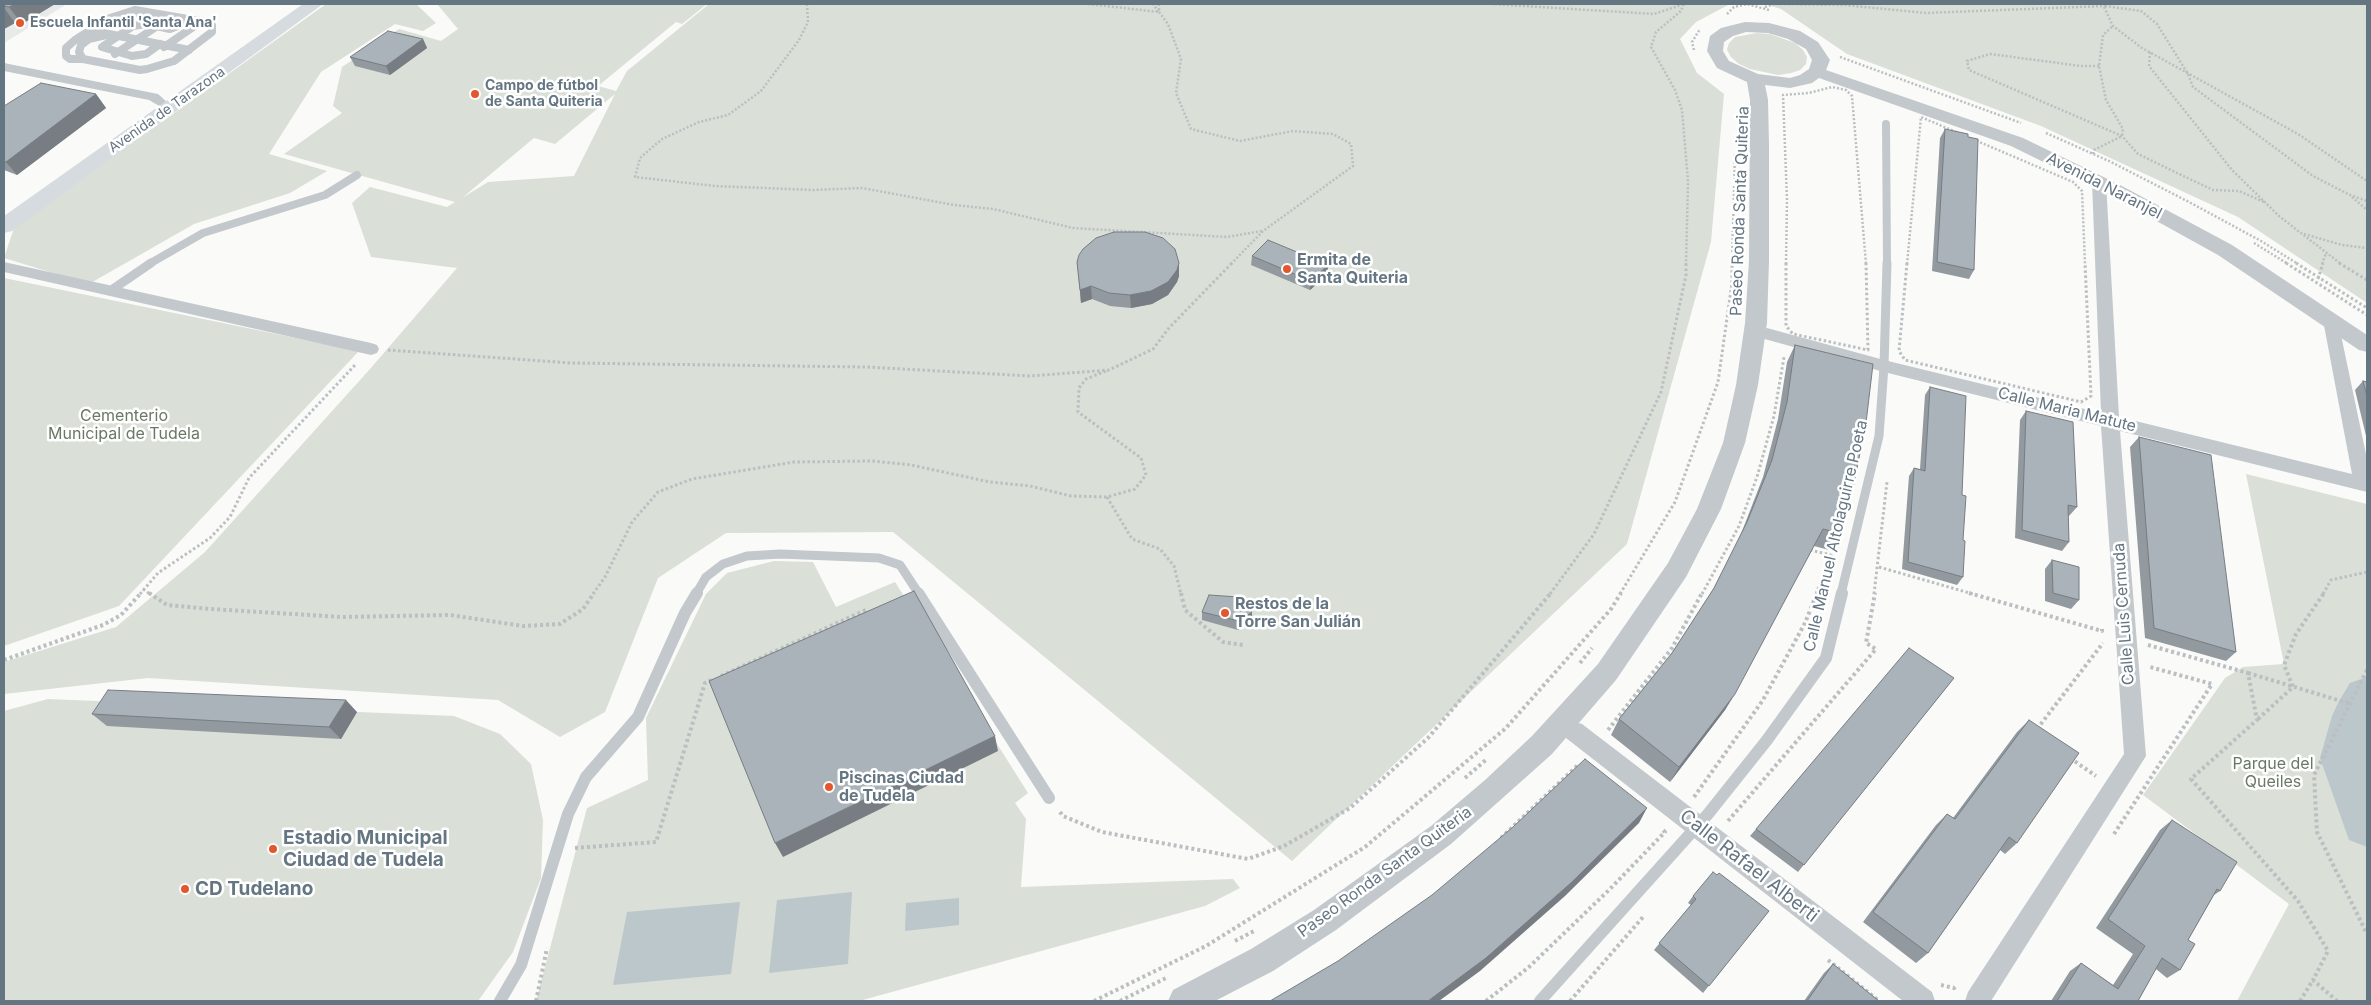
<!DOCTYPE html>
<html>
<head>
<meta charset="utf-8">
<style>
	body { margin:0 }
	#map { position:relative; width:2371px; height:1005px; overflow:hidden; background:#fafaf8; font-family:Inter,sans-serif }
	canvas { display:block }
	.frame { position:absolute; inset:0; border:5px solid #657683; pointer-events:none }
</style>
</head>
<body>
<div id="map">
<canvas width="2371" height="1005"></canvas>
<div class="frame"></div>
</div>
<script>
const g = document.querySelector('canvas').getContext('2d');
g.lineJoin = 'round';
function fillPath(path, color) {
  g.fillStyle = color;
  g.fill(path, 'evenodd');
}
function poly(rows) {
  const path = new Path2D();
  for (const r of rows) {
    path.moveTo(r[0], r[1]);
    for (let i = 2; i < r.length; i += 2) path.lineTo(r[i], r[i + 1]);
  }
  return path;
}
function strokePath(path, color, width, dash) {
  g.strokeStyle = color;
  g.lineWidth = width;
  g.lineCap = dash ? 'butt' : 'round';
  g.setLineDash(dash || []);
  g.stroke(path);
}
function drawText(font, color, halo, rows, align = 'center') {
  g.font = font + ' Inter,sans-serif';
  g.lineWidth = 5;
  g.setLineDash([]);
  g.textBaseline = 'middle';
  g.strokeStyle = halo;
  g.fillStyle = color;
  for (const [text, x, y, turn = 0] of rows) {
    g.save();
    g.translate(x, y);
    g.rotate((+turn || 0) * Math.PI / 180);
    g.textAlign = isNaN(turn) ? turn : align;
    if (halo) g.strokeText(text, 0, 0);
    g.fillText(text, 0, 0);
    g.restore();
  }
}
fillPath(poly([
	[4,4,67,4,4,43]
]), '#e8e9e9');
fillPath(poly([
	[326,4,416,4,436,23,423,31,395,24,321,72,269,154,327,171,290,193,194,224,89,284,4,258,14,228],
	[437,4,707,4,682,24,676,22,598,86,616,91,627,71,709,4,1730,4,1696,22,1680,39,1697,73,1724,94,1711,242,1627,544,1292,861,893,532,726,533,658,578,605,712,560,737,498,700,148,678,4,694,4,662,116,627,205,552,370,369,457,268,371,257,352,203,370,187,447,207,455,202,284,154,342,113,333,106,342,67,399,29,441,41,458,29],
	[615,94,574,176,488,182,462,198,534,138,555,144],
	[1765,4,2367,4,2367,303,2238,217,2041,126,1847,54,1781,9],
	[1757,33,1770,34,1795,43,1803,50,1807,57,1806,64,1800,70,1791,73,1778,75,1750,69,1739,64,1731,57,1727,50,1729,43,1735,37],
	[4,278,359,351,119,606,4,646],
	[2246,474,2367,504,2367,1001,2237,1001,2289,904,2143,795,2225,678,2243,667,2284,664],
	[774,561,813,562,836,607,895,582,1028,793,1015,803,1026,819,1021,887,1233,879,1240,888,1205,906,859,1001,536,1001,587,808,648,780,646,718,706,594,727,573],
	[48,699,454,716,500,734,531,764,543,820,541,878,513,952,478,1001,4,1001,4,711]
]), '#dadfd7');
fillPath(poly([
	[852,892,848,964,769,973,777,900],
	[959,898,959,925,905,931,906,903],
	[740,902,731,974,613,985,627,912]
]), '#bbc7cb');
fillPath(poly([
	[2367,677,2367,847,2349,840,2320,758,2332,716,2339,701,2350,683,2367,677]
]), '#bbc7cb');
strokePath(poly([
	[807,4,808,22,799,40,761,91,728,115,699,122,662,139,640,158,635,177,715,186,813,190,862,188,954,205,993,209,1073,228,1227,237,1262,231],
	[1088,4,1159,12,1153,4],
	[1159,4,1159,12,1168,24,1181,59,1176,93,1191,129,1240,141,1293,131,1333,134,1351,144,1353,166,1263,231,1231,264],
	[1491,4,1654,14,1684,4],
	[1684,4,1681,11,1656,32,1651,47,1675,90,1682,110,1688,181,1686,264],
	[2105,6,2141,11,2157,24,2188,74,2193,87,2313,176,2350,195,2367,201],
	[1765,7,1774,4,1844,5,1926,13,2104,6,2107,4],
	[2104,7,2113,26,2142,48,2298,134,2367,181],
	[1727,14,1734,7,1747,4,1769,10],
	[1694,50,1692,42,1700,29],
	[2150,52,2149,66,2232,170,2279,216,2341,264],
	[1840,57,2021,123],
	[2099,66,2081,66,1990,54,1967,61,1969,70,2122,136,2138,154,2177,173,2213,190,2239,191,2264,202],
	[2046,133,2109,161,2189,202,2261,241,2298,264],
	[2093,154,2094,150,2122,136,2123,129,2106,100,2099,66,2103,35,2113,26],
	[2352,197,2367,210],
	[2304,234,2342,245,2367,248],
	[2254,243,2288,264],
	[1732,264,1735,153],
	[1786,264,1787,200,1783,95,1809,93,1832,87,1846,90,1852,96,1866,264],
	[1907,264,1921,117,2073,182,2082,191,2085,264],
	[2322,264,2326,253]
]), '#bbbfc2', 2.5, [2, 2]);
strokePath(poly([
	[1786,263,1786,326,1793,334,1868,350,1866,263],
	[1907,263,1899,351,1905,360,2081,402,2091,396,2085,263],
	[2286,263,2367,315],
	[2296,263,2367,308],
	[2339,263,2367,280],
	[2318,279,2323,263],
	[388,350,571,363,866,367,1030,376,1109,370,1153,349,1169,328,1232,263],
	[1107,497,1132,539,1160,549,1174,566,1181,594],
	[1810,550,1831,555],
	[1879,567,1973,594],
	[143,589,150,594],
	[140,594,158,573,210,538,230,517,249,478,356,364],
	[593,594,605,577,632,522,658,492,692,479,794,462,872,461,911,465,990,482,1030,486,1071,496,1107,497,1135,489,1146,475,1141,458,1078,412,1079,388,1086,379,1106,371],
	[1550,594,1594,534,1661,392,1686,275,1686,263],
	[1620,594,1675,502,1718,382,1732,283,1732,263],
	[1702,594,1739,526,1757,477,1774,416,1784,357],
	[1816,594,1832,554],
	[1874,594,1887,482],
	[2323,594,2331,580,2367,572]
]), '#bbbfc2', 3, [2.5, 2.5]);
strokePath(poly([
	[149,593,167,605,211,609,342,617,450,615,523,626,560,624,583,609,594,593],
	[1181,593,1185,610,1223,642,1243,645],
	[1969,593,2102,631,2102,629],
	[2148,645,2248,673,2257,720,2191,779,2298,901,2328,951,2313,980],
	[4,660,103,625,121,615,141,593],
	[1580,663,1592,648],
	[2367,670,2314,775,2317,832,2367,934],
	[2248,673,2351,704],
	[721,676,866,610],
	[2258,719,2293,687,2284,665,2296,634,2324,593],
	[2037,729,2103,643],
	[1608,730,1672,648,1702,593],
	[2070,758,2096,776],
	[1465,778,1487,759],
	[1694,797,1763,700,1805,623,1817,593],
	[1060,812,1063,816,1102,832,1248,859,1284,846,1350,808,1428,738,1551,593],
	[1728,821,1876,649,1866,643,1875,593],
	[2114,834,2212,684,2150,667],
	[1501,838,1578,765,1580,767],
	[575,848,656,842,705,683,713,679],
	[1235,941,1254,931],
	[1828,960,1879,1001],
	[1941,985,1954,988,1956,986],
	[536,1001,547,948],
	[1094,1001,1206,946,1365,847,1506,728,1611,609,1621,593],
	[1120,1001,1168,977],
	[1486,1001,1529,967,1610,889,1665,832,1663,830],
	[1570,1001,1643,917],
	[2300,1001,2313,980,2337,1001]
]), '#bbbfc2', 4, [3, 3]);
strokePath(poly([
	[135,10,205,22,212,25,212,32,174,61,147,69,140,70,83,59,70,59,66,56,66,48,75,40,110,18,135,10],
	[140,12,112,19,94,31,189,50],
	[160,44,146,54,132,56,102,47,133,26,147,24,170,29,193,20],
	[164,47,202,21],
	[115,54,159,25],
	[83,59,79,52,81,45,89,39,106,35],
	[1886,124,1887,264],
	[149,264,203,233,325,195,357,175]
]), '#c3c8cc', 8);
strokePath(poly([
	[110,291,151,263],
	[696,594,706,577,723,564,747,556,780,554,879,558,900,565,919,594],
	[1841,594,1879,436,1884,366,1887,263]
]), '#c3c8cc', 9);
strokePath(poly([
	[918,593,1049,798],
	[500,1001,521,965,568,814,586,777,638,717,685,613,697,593],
	[1540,1001,1708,814,1767,740,1826,658,1842,593]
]), '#c3c8cc', 12);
fillPath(poly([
	[4,63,153,93,158,94,168,103,161,107,149,100,4,71,4,63],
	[2099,177,2106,182,2119,417,2352,474,2323,320,2325,316,2337,316,2367,459,2367,492,2120,431,2146,756,1991,1001,1965,1001,1968,992,2124,754,2101,426,1884,372,1761,338,1759,334,1761,330,1767,328,1884,360,2101,413,2092,182,2099,177],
	[4,262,371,343,377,345,379,349,377,353,371,355,4,272,4,262],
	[1574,722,1582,724,1932,992,1935,1001,1903,1001,1566,738,1563,731,1566,724,1574,722]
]), '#c3c8cc');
fillPath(poly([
	[1745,22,1769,23,1800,31,1818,42,1830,60,1826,70,2023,138,2120,185,2232,245,2367,335,2367,352,2359,350,2218,255,2106,193,2011,146,1819,78,1812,83,1790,88,1765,85,1768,100,1769,144,1769,261,1767,323,1758,385,1745,443,1721,509,1686,577,1616,680,1552,754,1451,844,1336,930,1273,971,1215,1001,1168,1001,1173,990,1251,949,1314,910,1431,826,1485,780,1532,736,1598,664,1668,563,1697,509,1723,443,1736,385,1745,323,1749,261,1750,100,1747,82,1717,68,1707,51,1710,36,1721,28,1745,22],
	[1746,32,1768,33,1788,39,1806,49,1812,60,1809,69,1800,75,1790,78,1758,74,1729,61,1723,51,1724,42,1733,36,1746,32]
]), '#c3c8cc');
fillPath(poly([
	[303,4,323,4,12,231,4,233,4,216,303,4]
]), '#d6dbdf');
fillPath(poly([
	[4,4,55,4,22,24,15,23,4,29],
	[423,39,427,48,390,75,355,66,350,57],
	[96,94,106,108,17,175,4,170,4,106],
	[1945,129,1974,270,1969,279,1932,271,1940,138],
	[1252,256,1328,265,1328,274,1310,290,1251,265],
	[1077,262,1179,263,1179,276,1177,282,1168,295,1152,304,1131,308,1110,306,1092,299,1081,303],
	[1795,345,1839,533,1829,550,1814,546,1725,710,1670,782,1611,735,1619,719,1672,653,1713,590,1739,539,1763,477,1778,419,1787,362],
	[2363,381,2367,382,2367,440,2355,390],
	[1930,387,1962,495,1963,577,1957,585,1902,569,1909,476,1914,468,1920,469,1925,395],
	[2026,411,2077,507,2069,516,2068,516,2069,542,2062,551,2015,538,2020,420],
	[2139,437,2236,652,2226,661,2145,638,2130,447],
	[2052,560,2079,600,2071,609,2045,601,2045,569],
	[1202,612,1252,620,1238,630,1202,620],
	[1954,678,1798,872,1750,836,1756,829],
	[357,712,341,739,107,726,92,714],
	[2029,720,2017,843,2005,854,2000,850,1928,953,1916,963,1863,922,1936,825,1947,814,1953,818,2017,732],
	[2172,820,2220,891,2214,895,2188,940,2180,970,2167,978,2156,969,2138,1001,2051,1001,2070,971,2081,963,2113,985,2133,954,2096,928,2160,830],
	[1693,896,1769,911,1703,993,1654,950,1691,905,1688,903],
	[1833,964,1879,1001,1804,1001,1824,973]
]), '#929a9f');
fillPath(poly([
	[15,4,55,4,22,24,9,7],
	[4,8,15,23,4,29],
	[423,39,427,48,390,75,386,66],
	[96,94,106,108,17,175,6,162],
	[1179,263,1179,276,1177,282,1168,295,1152,304,1131,308,1130,295],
	[1328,265,1328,274,1310,290,1311,281],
	[1091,286,1092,299,1081,303,1080,290],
	[1252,612,1252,620,1238,630,1239,621],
	[1735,694,1725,710,1670,782,1679,767],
	[346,700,357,712,341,739,329,727],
	[995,736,998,751,783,857,775,843],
	[1647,808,1639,823,1565,896,1480,971,1439,1001,1428,1001]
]), '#777d82');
const building = poly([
	[4,4,15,4,9,7,4,6,4,4],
	[388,31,423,39,386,66,350,57,388,31],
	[41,83,96,94,6,162,4,161,4,106,41,83],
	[1945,129,1968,134,1968,137,1978,139,1974,270,1937,262,1945,129],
	[1114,232,1145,232,1163,238,1175,249,1179,263,1177,270,1168,282,1151,291,1130,295,1109,293,1091,286,1080,290,1077,262,1079,255,1083,249,1096,238,1114,232],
	[1268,240,1328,265,1311,281,1252,256,1268,240],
	[1795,345,1873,364,1866,423,1853,488,1839,533,1823,529,1735,694,1679,767,1619,719,1672,653,1714,588,1747,522,1772,460,1787,402,1795,345],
	[2363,381,2367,382,2367,396,2363,381],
	[1930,387,1966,396,1962,495,1966,496,1963,540,1965,541,1963,577,1908,562,1914,468,1925,471,1930,387],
	[2026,411,2073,422,2077,507,2068,505,2069,542,2022,530,2026,411],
	[2139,437,2211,455,2236,652,2154,628,2139,437],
	[2052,560,2079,567,2079,600,2053,593,2052,560],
	[914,591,995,736,775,843,709,681,914,591],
	[1209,595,1238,597,1243,601,1252,612,1239,621,1202,612,1209,595],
	[1909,648,1954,678,1804,865,1756,829,1909,648],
	[108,690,346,700,329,727,92,714,108,690],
	[2029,720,2079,753,2017,843,2009,837,1928,953,1873,912,1947,814,1955,819,2029,720],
	[1585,759,1647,808,1572,882,1486,958,1428,1001,1270,1001,1338,961,1432,895,1513,827,1585,759],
	[2172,820,2237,862,2220,891,2217,889,2188,940,2195,944,2180,970,2162,958,2138,1001,2057,1001,2081,963,2118,989,2145,946,2108,919,2172,820],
	[1713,872,1717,875,1719,873,1769,911,1709,986,1659,943,1696,899,1693,896,1713,872],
	[1833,964,1879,1001,1807,1001,1833,964]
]);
fillPath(building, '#aab3b9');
strokePath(building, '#777d82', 1);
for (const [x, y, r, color] of [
	[20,23,5,"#e4572e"],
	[475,94,5,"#e4572e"],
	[1287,269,5,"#e4572e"],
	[1225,613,5,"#e4572e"],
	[829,787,5,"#e4572e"],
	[273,849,5,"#e4572e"],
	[185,889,5,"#e4572e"]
]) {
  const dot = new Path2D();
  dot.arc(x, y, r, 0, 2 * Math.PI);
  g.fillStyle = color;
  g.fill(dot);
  strokePath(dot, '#fff', 2);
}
drawText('bold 14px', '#657683', '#fff', [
	["Escuela Infantil 'Santa Ana'",30,23],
	["Campo de fútbol",485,86],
	["de Santa Quiteria",485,102]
], 'left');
drawText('14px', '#657683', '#fff', [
	["Avenida de Tarazona",167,110,-35]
]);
drawText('16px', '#657683', '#fff', [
	["Avenida Naranjel",2104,186,27],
	["Paseo Ronda Santa Quiteria",1740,211,-88],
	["Calle Maria Matute",2067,410,14],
	["Calle Manuel Altolaguirre Poeta",1836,536,-77],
	["Calle Luis Cernuda",2124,614,-94],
	["Paseo Ronda Santa Quiteria",1385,872,-36]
]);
drawText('bold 16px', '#657683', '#fff', [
	["Ermita de",1297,260],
	["Santa Quiteria",1297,278],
	["Restos de la",1235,604],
	["Torre San Julián",1235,622],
	["Piscinas Ciudad",839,778],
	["de Tudela",839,796]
], 'left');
drawText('16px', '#687a64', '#fff', [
	["Cementerio",124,416],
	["Municipal de Tudela",124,434],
	["Parque del",2273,764],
	["Queiles",2273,782]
]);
drawText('bold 19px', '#657683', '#fff', [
	["Estadio Municipal",283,838],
	["Ciudad de Tudela",283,860],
	["CD Tudelano",195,889]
], 'left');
drawText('19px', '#657683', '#fff', [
	["Calle Rafael Alberti",1749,866,38]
]);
</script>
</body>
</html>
